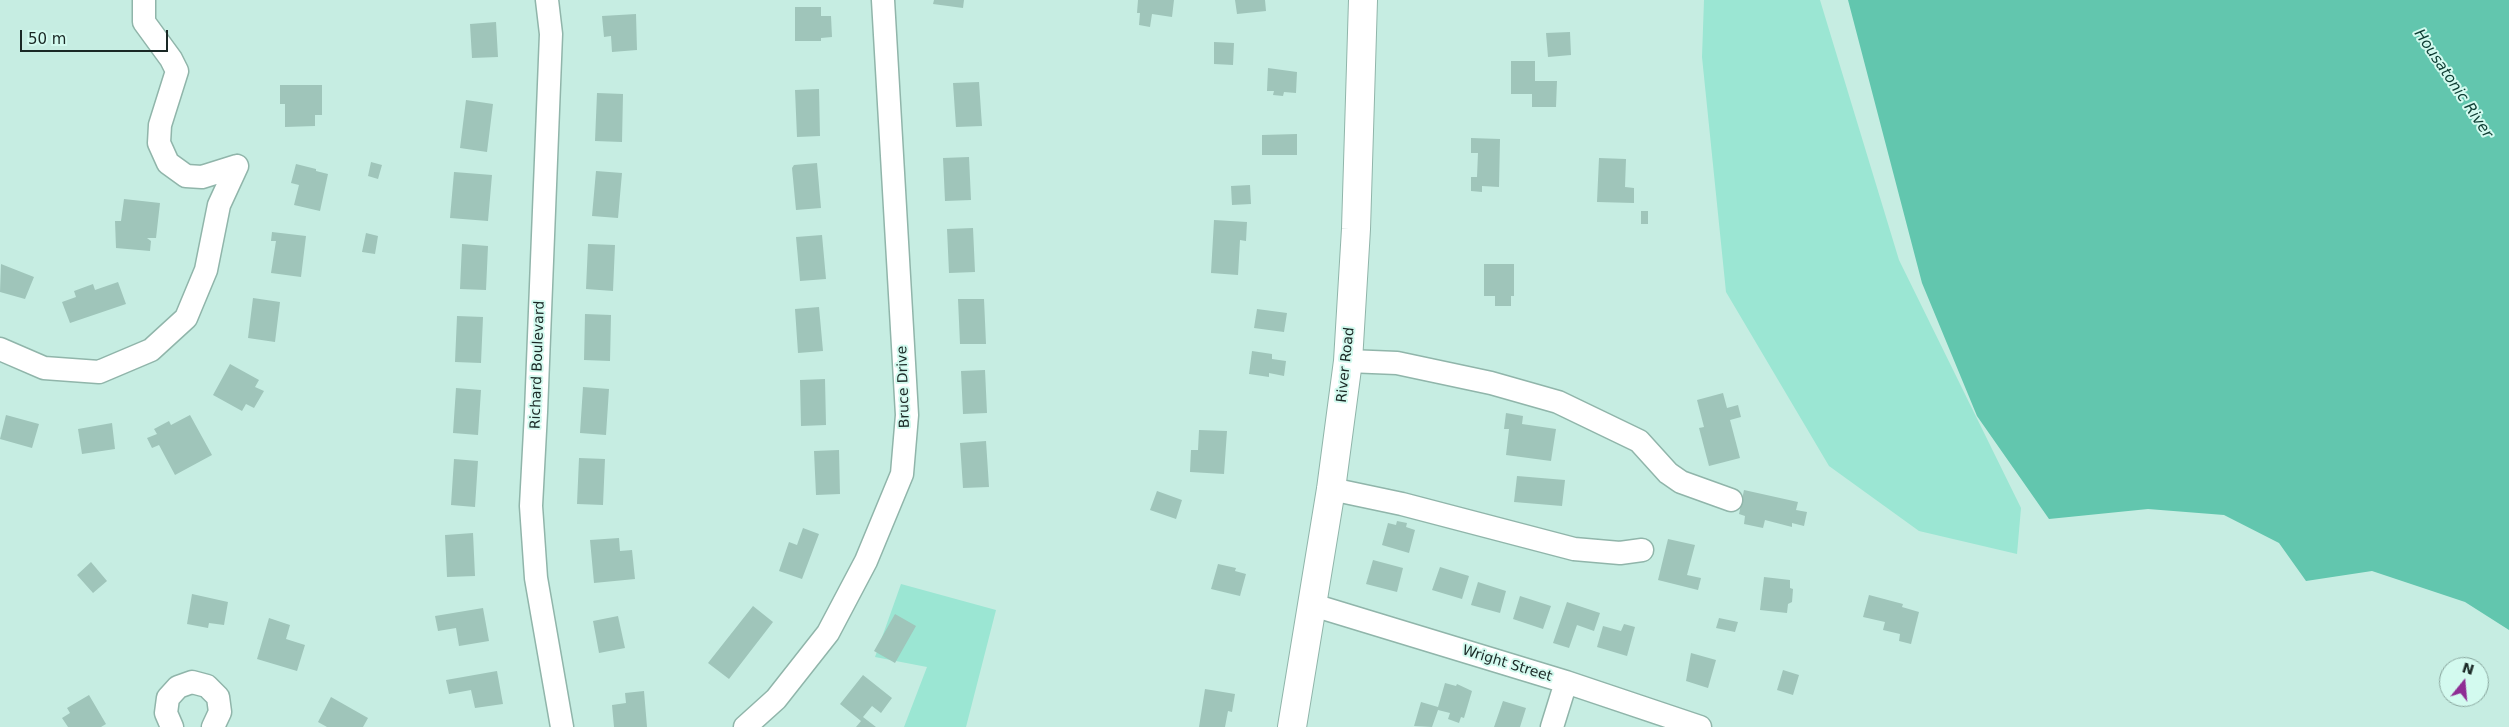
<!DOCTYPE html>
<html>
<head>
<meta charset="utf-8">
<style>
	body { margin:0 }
	#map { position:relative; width:2509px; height:727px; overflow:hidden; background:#c6ede2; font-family:"DejaVu Sans",sans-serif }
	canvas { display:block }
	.north { position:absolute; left:2439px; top:657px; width:50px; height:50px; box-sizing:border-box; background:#d3faef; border:1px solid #89a69e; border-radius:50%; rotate:17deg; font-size:14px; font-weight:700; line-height:20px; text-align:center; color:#1a2825 }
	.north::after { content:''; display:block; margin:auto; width:18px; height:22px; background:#8f2c94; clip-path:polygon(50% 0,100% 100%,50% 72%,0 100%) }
	.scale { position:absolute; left:20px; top:30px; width:148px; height:22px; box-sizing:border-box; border:2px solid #1a2825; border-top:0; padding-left:6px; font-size:15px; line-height:18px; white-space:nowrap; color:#1a2825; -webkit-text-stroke:4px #d3faef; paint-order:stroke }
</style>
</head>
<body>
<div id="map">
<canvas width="2509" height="727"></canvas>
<div class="north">N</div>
<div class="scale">50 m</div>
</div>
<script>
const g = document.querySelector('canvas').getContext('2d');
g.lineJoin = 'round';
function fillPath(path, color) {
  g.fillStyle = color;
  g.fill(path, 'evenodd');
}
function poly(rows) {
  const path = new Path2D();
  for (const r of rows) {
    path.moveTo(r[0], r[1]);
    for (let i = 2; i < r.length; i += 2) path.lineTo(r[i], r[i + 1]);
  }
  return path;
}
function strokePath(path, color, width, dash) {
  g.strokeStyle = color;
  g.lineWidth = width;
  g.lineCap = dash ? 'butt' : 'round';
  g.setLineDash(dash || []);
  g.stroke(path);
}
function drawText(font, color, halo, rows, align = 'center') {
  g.font = font + ' "DejaVu Sans",sans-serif';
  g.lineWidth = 4;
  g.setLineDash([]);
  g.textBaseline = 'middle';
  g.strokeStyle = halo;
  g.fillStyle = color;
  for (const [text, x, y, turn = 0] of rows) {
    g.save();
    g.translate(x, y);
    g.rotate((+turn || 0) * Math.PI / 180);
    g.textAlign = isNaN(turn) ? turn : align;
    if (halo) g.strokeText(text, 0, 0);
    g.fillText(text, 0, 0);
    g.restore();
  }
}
fillPath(poly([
	[1704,0,1820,0,1899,260,2021,508,2017,554,1919,531,1829,466,1726,292,1702,57],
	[901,584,996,610,966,727,904,727,927,667,875,657]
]), '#9be6d3');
fillPath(poly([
	[1848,0,2509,0,2509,630,2465,602,2372,571,2306,581,2279,543,2224,515,2148,509,2049,519,1977,416,1922,283]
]), '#62c6ae');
fillPath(poly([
	[934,0,964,0,963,8,933,4],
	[1138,0,1174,0,1172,17,1152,14,1150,27,1139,25,1140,13,1137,13],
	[1235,0,1265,0,1266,11,1237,14],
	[795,7,821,7,821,16,831,16,832,37,821,38,821,41,795,41],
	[636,14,637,50,612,52,611,36,604,37,602,16],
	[496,22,498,57,472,58,470,24],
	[1570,32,1571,55,1548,57,1546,33],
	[1214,42,1234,43,1233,65,1214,64],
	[1511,61,1535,61,1535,81,1557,81,1556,107,1532,107,1532,94,1511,94],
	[1268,68,1297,72,1296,93,1284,92,1283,96,1273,95,1274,91,1267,91],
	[979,82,982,126,956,127,953,83],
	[280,85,322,85,322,115,315,115,315,126,285,127,285,104,280,104],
	[819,89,820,136,797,137,795,90],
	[597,93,623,94,622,142,595,141],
	[466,100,493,104,487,152,460,148],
	[1297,134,1297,155,1262,155,1262,135],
	[1471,138,1500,139,1499,187,1482,186,1482,192,1471,191,1471,177,1477,177,1478,153,1471,153],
	[969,157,971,200,945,201,943,158],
	[1599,158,1626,159,1625,187,1634,188,1634,203,1597,202],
	[371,162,382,165,378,179,368,176],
	[817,163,821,208,796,210,792,168,794,165],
	[296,164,316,169,316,171,328,174,320,211,294,205,299,185,291,183],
	[596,171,622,173,618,218,592,216],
	[454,172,492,175,488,221,450,218],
	[1250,185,1251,204,1232,205,1231,186],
	[124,199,160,203,156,238,147,238,151,241,150,251,116,248,115,221,121,221],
	[1641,211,1648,211,1648,224,1641,224],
	[1214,220,1247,222,1246,241,1240,240,1238,275,1211,273],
	[973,228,975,272,949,273,947,229],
	[272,232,306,236,301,277,271,273,276,241,271,241],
	[366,233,378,236,375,254,362,252],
	[822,235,826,279,800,281,796,237],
	[462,244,488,246,486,290,460,289],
	[588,244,615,245,613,291,586,289],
	[1,264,34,277,25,299,0,292],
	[1484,264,1514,264,1514,296,1511,296,1511,306,1495,306,1495,296,1484,296],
	[118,282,126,304,70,323,62,302,76,297,74,291,93,284,95,290],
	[253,298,280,302,275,342,248,338],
	[958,299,984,299,986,344,960,344],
	[819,307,823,351,798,353,795,309],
	[1257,309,1287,313,1284,332,1254,328],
	[585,314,611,315,610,361,584,360],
	[457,316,483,317,481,363,455,362],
	[1252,351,1272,354,1272,359,1286,361,1284,376,1269,373,1269,377,1249,374],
	[230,364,259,380,255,387,264,391,254,408,246,404,242,411,213,395],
	[985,370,987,413,963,414,961,371],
	[825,379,826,425,801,426,800,380],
	[583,387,609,389,606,435,580,433],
	[456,388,481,390,478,435,453,433],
	[1723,393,1727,408,1738,405,1741,417,1730,420,1740,458,1709,466,1699,428,1704,427,1697,400],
	[1506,413,1523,416,1522,424,1556,429,1551,461,1506,455,1509,429,1504,429],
	[6,415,39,424,32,448,0,439],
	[190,415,212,455,175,475,159,445,152,448,147,438,157,434,154,429,169,421,171,425],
	[112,423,115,449,82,454,78,429],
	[1199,430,1227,431,1224,474,1190,472,1191,450,1198,450],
	[986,441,989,487,963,488,960,443],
	[839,450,840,494,816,495,814,451],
	[579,458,605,459,603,505,577,504],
	[454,459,478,461,475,507,451,505],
	[1517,476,1565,480,1562,506,1514,502],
	[1744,490,1798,502,1796,510,1807,512,1804,526,1792,523,1792,527,1765,520,1763,528,1744,524,1745,516,1739,514],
	[1157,491,1182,500,1176,519,1150,510],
	[1397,521,1407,523,1406,527,1415,530,1409,553,1382,545,1388,523,1396,525],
	[803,528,819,534,802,579,779,571,789,542,797,545],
	[473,533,475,576,447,577,445,535],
	[619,538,620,551,632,550,635,579,594,583,590,540],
	[1668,539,1695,545,1687,575,1701,578,1698,590,1658,580],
	[1373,560,1403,568,1397,592,1366,584],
	[91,562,107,581,93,593,77,575],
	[1218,564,1236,568,1235,571,1246,574,1240,596,1211,589],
	[1440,567,1469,576,1462,599,1432,590],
	[1764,577,1790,580,1790,588,1793,589,1792,602,1788,604,1787,613,1760,610],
	[1478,582,1506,591,1500,613,1471,605],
	[192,594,228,602,224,625,209,623,208,628,187,624],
	[1869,595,1903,604,1902,607,1919,612,1911,644,1899,641,1900,634,1883,630,1885,622,1863,617],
	[1520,596,1551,606,1543,629,1513,619],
	[1567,602,1600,613,1594,631,1577,625,1569,648,1553,643],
	[753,606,773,622,729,679,708,663],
	[483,608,489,641,459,646,456,628,438,631,435,616],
	[895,614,916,626,895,663,874,651],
	[618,616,625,648,599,653,593,621],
	[269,618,290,625,286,639,305,645,297,671,257,659],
	[1719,618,1738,622,1735,632,1716,628],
	[1624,624,1635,627,1627,656,1597,647,1603,626,1621,631],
	[1691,653,1716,660,1708,688,1686,681],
	[1783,670,1799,675,1793,695,1777,690],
	[497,671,503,704,475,708,471,690,449,694,446,680],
	[863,675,892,698,881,713,872,706,863,717,876,727,856,727,861,721,840,704],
	[1445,683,1456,686,1457,684,1472,691,1464,718,1461,717,1459,723,1448,719,1450,713,1438,710,1432,727,1414,726,1421,702,1438,707],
	[1205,689,1235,694,1232,712,1228,711,1225,727,1199,727],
	[644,691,647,727,614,727,612,705,626,703,625,693],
	[89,695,106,724,101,727,68,727,62,718,70,713,67,708],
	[331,697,368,718,363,727,327,727,318,722],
	[1503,701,1526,708,1520,727,1494,727]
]), '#9fc5ba');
const minor = poly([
	[144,0,144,22,171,59,177,71,160,125,159,143,168,163,186,176,202,177,237,166],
	[547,0,551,34,536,412,531,506,536,578,562,727],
	[0,349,44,368,99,372,151,350,186,318,206,270,219,205,237,166],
	[1348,361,1397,363,1491,383,1558,402,1639,441,1668,473,1681,482,1731,500],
	[1331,489,1402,504,1574,549,1620,553,1642,550],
	[1313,605,1566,682,1700,727],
	[172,727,166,713,168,698,178,687,192,682,207,686,218,697,220,712,213,727],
	[745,727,776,699,828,633,866,561,902,474,907,415,883,0],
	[1552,727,1566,682]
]);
const major = poly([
	[1292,727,1331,489,1348,361,1356,229,1363,0]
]);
strokePath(minor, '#90b5aa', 25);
strokePath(major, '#90b5aa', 30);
strokePath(minor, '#fff', 22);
strokePath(major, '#fff', 28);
drawText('14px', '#1a2825', '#d3faef', [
	["Richard Boulevard",538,365,-88],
	["River Road",1346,365,-84],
	["Bruce Drive",904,387,-92],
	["Wright Street",1507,664,17]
]);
drawText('italic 15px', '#0d3c32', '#d3faef', [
	["Housatonic River",2453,84,56]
]);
</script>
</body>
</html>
